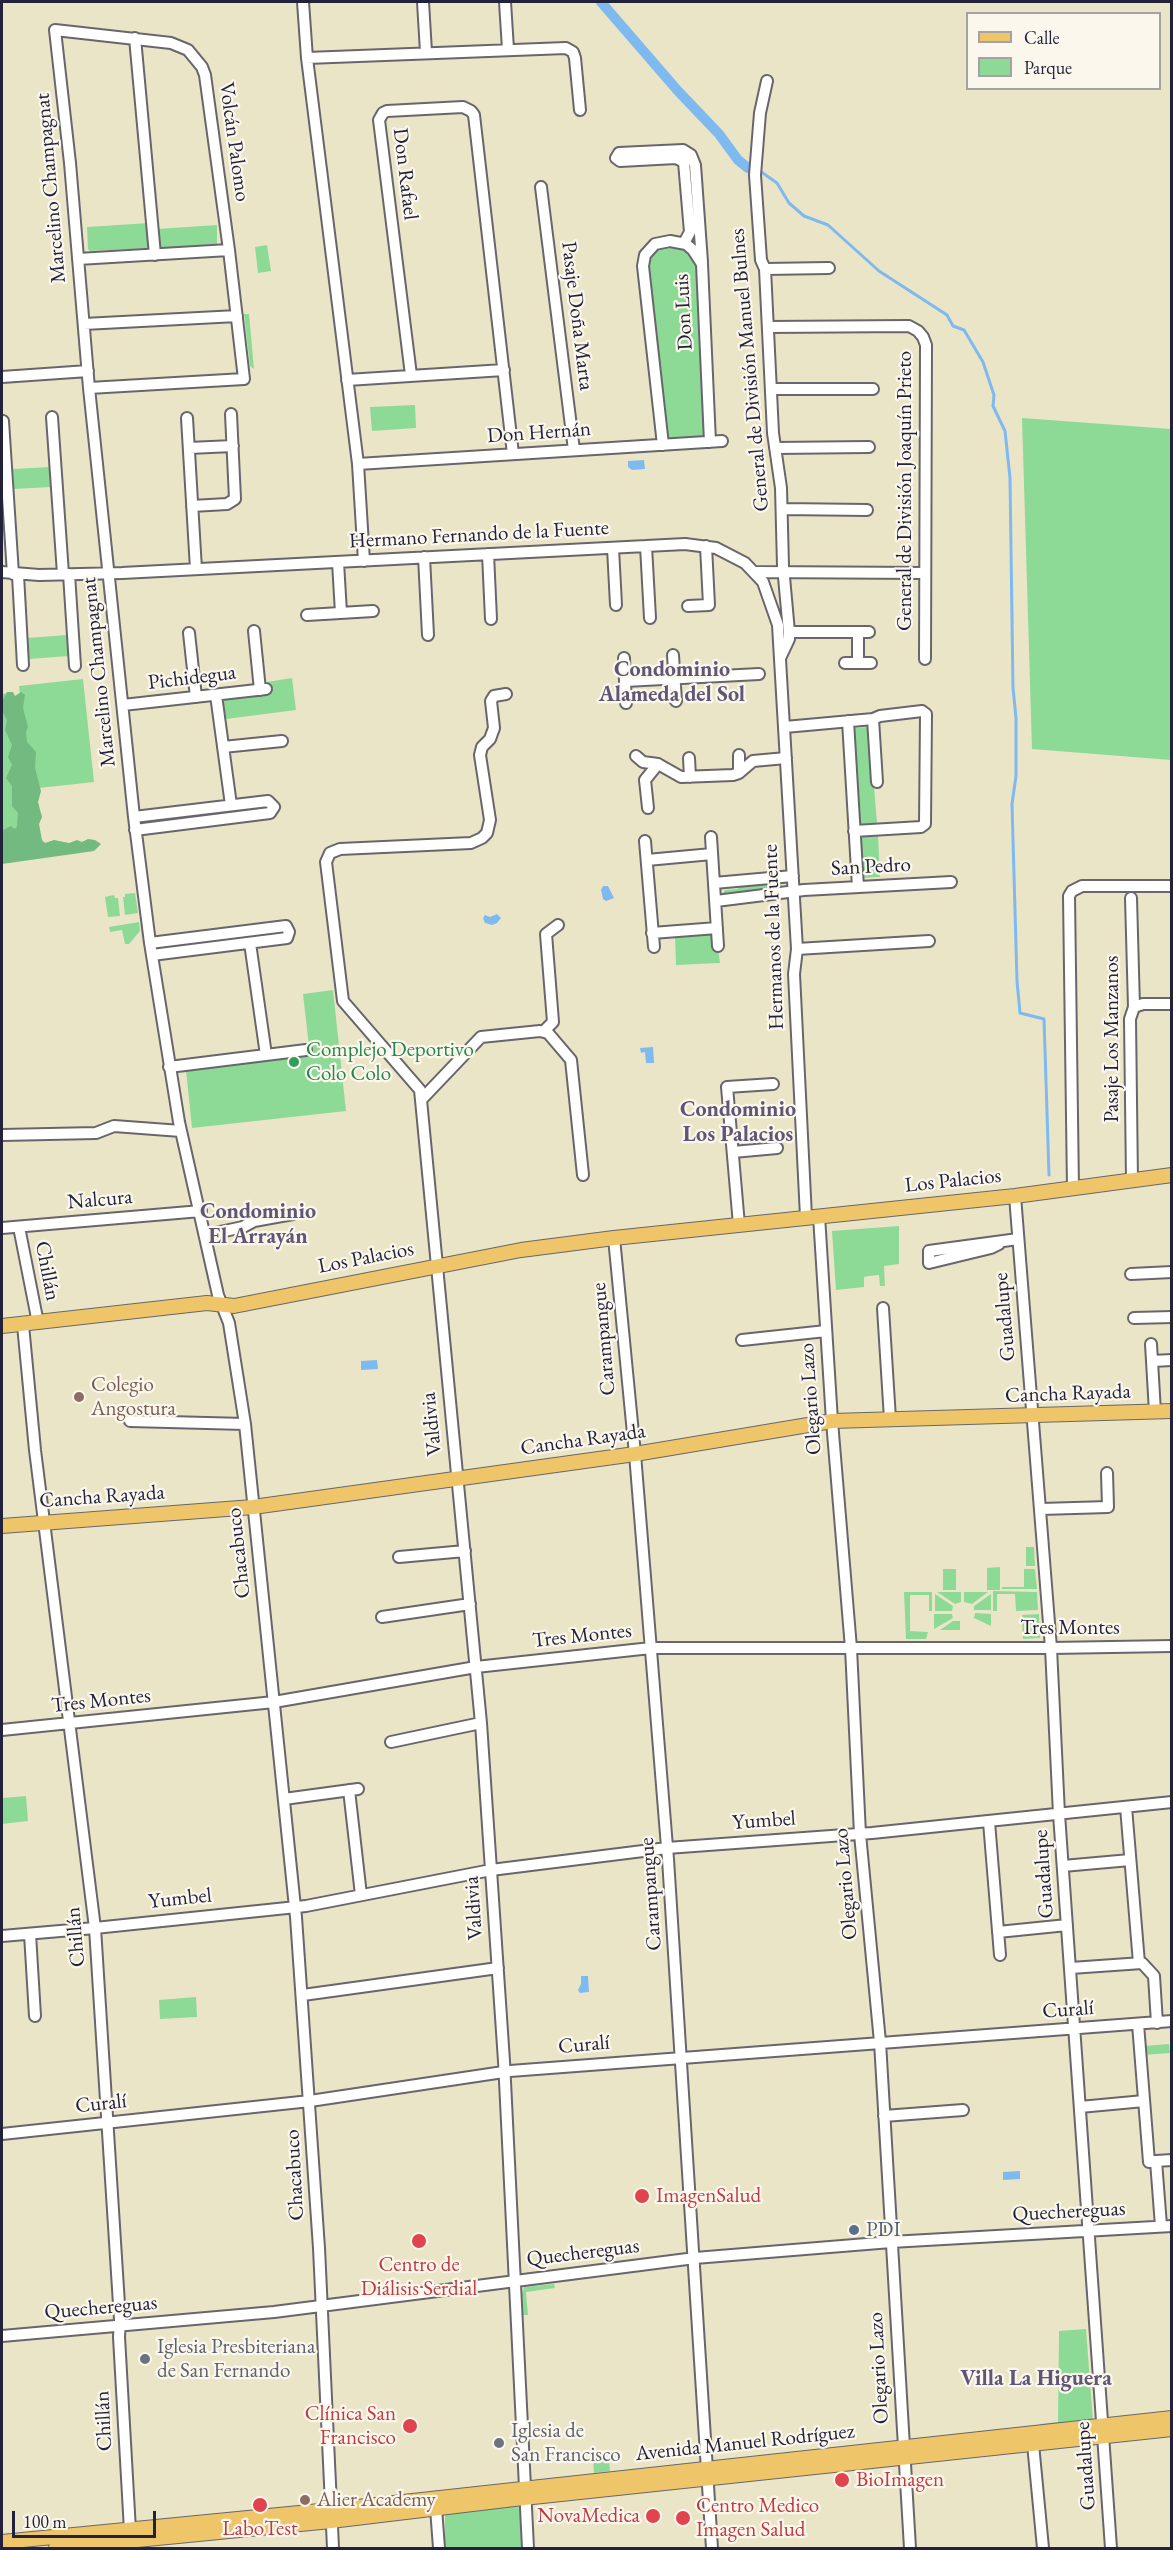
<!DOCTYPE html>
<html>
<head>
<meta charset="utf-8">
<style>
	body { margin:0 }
	#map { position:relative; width:1173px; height:2550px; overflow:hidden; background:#ebe5c7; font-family:"EB Garamond",serif }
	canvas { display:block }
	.frame { position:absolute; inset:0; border:3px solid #22223b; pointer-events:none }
	.legend { position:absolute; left:966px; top:12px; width:195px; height:78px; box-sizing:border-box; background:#fbf7ec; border:2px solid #a4a2a5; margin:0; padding:8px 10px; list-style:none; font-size:18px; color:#22223b }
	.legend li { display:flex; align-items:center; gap:12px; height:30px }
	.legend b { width:30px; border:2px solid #a4a2a5 }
	.scale { position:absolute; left:12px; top:2511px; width:144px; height:27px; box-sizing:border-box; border:3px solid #22223b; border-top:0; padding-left:8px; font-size:18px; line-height:21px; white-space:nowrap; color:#22223b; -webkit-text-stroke:4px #fbf7ec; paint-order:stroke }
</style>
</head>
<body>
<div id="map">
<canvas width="1173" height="2550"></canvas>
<div class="frame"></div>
<ul class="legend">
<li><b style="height:8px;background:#eec569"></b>Calle</li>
<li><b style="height:16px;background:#8dda97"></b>Parque</li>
</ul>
<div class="scale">100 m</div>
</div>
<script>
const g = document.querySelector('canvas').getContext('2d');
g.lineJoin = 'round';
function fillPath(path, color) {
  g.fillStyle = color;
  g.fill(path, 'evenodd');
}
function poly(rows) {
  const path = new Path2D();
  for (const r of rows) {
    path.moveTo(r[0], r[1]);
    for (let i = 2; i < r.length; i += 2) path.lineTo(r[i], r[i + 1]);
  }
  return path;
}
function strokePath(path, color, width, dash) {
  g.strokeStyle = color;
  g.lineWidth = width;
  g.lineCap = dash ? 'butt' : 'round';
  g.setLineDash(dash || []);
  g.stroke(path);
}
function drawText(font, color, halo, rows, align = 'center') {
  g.font = font + ' "EB Garamond",serif';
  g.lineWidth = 4.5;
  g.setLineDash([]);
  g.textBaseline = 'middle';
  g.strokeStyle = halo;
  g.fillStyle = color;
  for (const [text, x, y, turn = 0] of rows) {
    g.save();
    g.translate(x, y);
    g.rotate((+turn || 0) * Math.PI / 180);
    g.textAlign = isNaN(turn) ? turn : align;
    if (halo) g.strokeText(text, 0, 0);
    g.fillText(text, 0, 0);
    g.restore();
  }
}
fillPath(poly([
	[149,223,151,248,90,251,88,249,87,227],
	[217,225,217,244,159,248,157,229],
	[671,244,680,245,690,254,697,265,706,434,704,437,670,440,667,435,647,273,650,257,656,249],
	[267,245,271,271,258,273,255,247],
	[244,314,249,314,254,369,250,366],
	[415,405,416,428,372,431,370,407],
	[1022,418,1171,429,1171,760,1032,749],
	[50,467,51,487,14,489,13,469],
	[67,635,69,656,29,659,27,638],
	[292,678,296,710,226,719,223,698,268,692,267,682],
	[83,679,94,782,30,789,19,686],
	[12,693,27,831,2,834,2,694],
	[869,727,877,823,860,824,854,728],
	[866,833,868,836,878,835,880,877,862,878,860,837],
	[766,883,781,884,783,887,742,894,723,893,725,890,737,889,743,885],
	[135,893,138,913,125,915,123,897,125,897,125,894],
	[114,895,115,898,118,898,120,916,108,917,105,897],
	[139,922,140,931,129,944,125,944,122,930,110,932,109,927],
	[711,931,718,948,720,963,676,965,675,936],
	[333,990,346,1111,192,1128,186,1070,310,1055,303,994],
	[899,1226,899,1264,884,1266,885,1286,880,1286,879,1275,869,1276,864,1277,864,1287,836,1290,832,1231],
	[1026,1547,1034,1547,1035,1566,1026,1566],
	[1000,1567,1000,1590,987,1590,987,1568],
	[943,1569,956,1569,956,1590,943,1590],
	[1024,1569,1035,1569,1037,1589,1002,1589,1002,1587,1024,1587],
	[993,1591,1037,1592,1038,1610,1016,1611,1015,1594,997,1594,997,1611,993,1611],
	[904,1592,932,1592,932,1611,929,1611,929,1595,910,1595,910,1631,928,1632,926,1639,906,1639],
	[937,1592,961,1592,961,1602,955,1604],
	[964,1592,988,1592,972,1604,964,1602],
	[935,1594,953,1606,952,1611,935,1611],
	[991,1594,991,1610,974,1610,974,1606],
	[975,1613,991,1614,991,1626,974,1618],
	[934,1614,952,1614,953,1618,934,1629],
	[1039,1614,1040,1638,1023,1639,1022,1615],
	[953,1621,960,1621,960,1630,940,1630],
	[26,1796,28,1821,2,1824,2,1798],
	[196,1997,197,2017,160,2019,159,2000],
	[1169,2044,1170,2053,1144,2055,1143,2046],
	[554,2284,555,2288,526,2292,528,2315,523,2315,522,2294,524,2287],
	[1086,2329,1093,2421,1040,2427,1040,2424,1058,2422,1059,2331],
	[609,2460,610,2471,594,2473,593,2461],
	[517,2505,521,2511,524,2548,445,2548,445,2513]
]), '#8dda97');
fillPath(poly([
	[7,692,13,692,15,696,21,692,25,695,23,708,28,727,26,732,27,742,36,752,35,768,41,791,38,802,42,817,39,824,42,840,45,843,54,840,69,843,77,840,82,842,88,839,95,840,101,844,94,851,2,864,2,828,3,830,11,826,14,829,17,827,18,813,12,806,12,786,6,778,12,765,8,757,12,745,5,730,7,720,3,713,2,702]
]), '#72ba80');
fillPath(poly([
	[644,460,645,469,632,470,628,467,628,461],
	[603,886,608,886,614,898,606,901,603,899,601,890],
	[497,914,501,918,497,923,492,925,485,923,483,918,485,915,490,917],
	[653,1047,654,1063,646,1063,645,1052,641,1053,640,1048],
	[377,1360,378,1369,361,1370,361,1361],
	[581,1976,588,1976,589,1992,580,1993,578,1990,581,1984],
	[1020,2171,1020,2179,1003,2180,1003,2172]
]), '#7eb9f0');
strokePath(poly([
	[760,171,777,183,789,203,804,216,828,225,879,271,947,315,953,326,964,330,983,362,994,395,993,406,1005,431,1010,478,1013,688,1016,718,1016,776,1012,804,1017,981,1020,1013,1044,1019,1049,1175]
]), '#7eb9f0', 3);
strokePath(poly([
	[601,2,678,91,719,134,738,160,748,168]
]), '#7eb9f0', 10);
const minor = poly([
	[303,2,307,58,358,464,364,561],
	[423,2,426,52],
	[505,2,508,49],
	[135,38,155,255],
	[307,58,566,48,573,52,575,58,580,110],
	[767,81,760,113,755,175,761,260,765,269,773,433,781,488,783,566,789,632,789,639,781,656],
	[541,187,574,450],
	[684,243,690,232,684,162,676,158,620,161,616,158,619,153,683,150,691,155,695,165,702,262],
	[78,259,229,250],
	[765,269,829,268],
	[84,324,237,316],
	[768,327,909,326,918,331,923,337,926,345,925,659],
	[411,375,379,120,383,113,387,111,463,107,471,111,474,115,513,454],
	[2,377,88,371],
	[347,380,504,370],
	[89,388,244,379,229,250,205,75,202,67,188,50,171,43,55,30,70,163,89,388,107,559,134,817,150,943,179,1122,218,1295,229,1323,245,1424,296,1917,319,2248,333,2548],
	[771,389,873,389],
	[52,417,63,574],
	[187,418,196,569],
	[3,421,13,574],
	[663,445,643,266,645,255,655,244,670,241,686,244,693,250,702,264,710,442],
	[189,448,233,446],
	[775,448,869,447],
	[358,464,722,441],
	[192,506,227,504,235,499,231,414],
	[782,509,867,510],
	[646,546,650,618],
	[613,548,616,605],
	[488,554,491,619],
	[424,557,428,635],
	[338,562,341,613],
	[2,572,39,575,122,573,685,544,716,548,745,563,763,582,778,625,797,949,794,974,806,1217],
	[756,572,925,573],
	[69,574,75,666],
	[18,575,23,665],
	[688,606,709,605,706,546],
	[307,615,373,611],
	[254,631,260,690],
	[789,632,869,632],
	[858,632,858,663],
	[189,633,196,697],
	[673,655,676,701],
	[624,658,626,703],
	[845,663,871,663],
	[625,681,759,674],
	[506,694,494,696,491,701,494,728,490,739,482,747,480,755,490,820,487,833,482,838,471,843,340,849,330,853,326,862,343,1001,420,1090,421,1100,481,1723,504,2061,528,2548],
	[216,695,231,805],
	[123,705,266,689],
	[873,719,877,782],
	[848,721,858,887],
	[785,727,873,719,880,716,922,711,926,714,925,824,921,827,854,831],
	[223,747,282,741],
	[739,755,739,773],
	[636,756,643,762,658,764,681,777,733,775,739,773,753,761,786,758],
	[689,758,690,777],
	[648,808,645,780,658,764],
	[134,817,268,801,274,807,270,813,135,830],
	[711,837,718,946],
	[645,841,654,947],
	[647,860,712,854],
	[714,883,793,876],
	[1131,898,1134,1007,1130,1019,1132,1181],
	[716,901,804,890,951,882],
	[652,933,717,928],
	[150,943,286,926,289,932,287,938,152,955],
	[250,943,266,1055],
	[797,949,929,941],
	[1134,1007,1143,1004,1172,1004],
	[544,1031,553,1022,546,934,558,925],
	[169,1067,306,1050],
	[421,1100,481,1037,540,1031,548,1033,571,1060,583,1175],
	[2,1135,96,1133,114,1126,181,1131],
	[733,1152,777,1148],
	[1073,1189,1069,896,1072,891,1082,886,1172,886],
	[1015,1196,1051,1648,1059,1814,1111,2548],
	[819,1216,832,1421,851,1648,860,1834,880,2042,910,2548],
	[739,1225,727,1087,773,1084],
	[19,1227,38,1323],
	[2,1228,201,1211],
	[206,1235,243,1227,254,1221,293,1214],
	[614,1238,635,1454,668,1859,712,2548],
	[999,1244,991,1248,929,1263,929,1251,1018,1239],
	[1131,1274,1172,1272],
	[883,1308,890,1419],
	[1134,1318,1172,1317],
	[23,1325,35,1450,95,1928,120,2320,119,2337,131,2548],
	[742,1340,826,1331],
	[1151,1344,1155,1412],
	[1152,1361,1172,1360],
	[130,1421,245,1424],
	[1041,1509,1108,1507,1107,1473],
	[399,1557,465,1551],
	[382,1617,470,1604],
	[2,1730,274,1702,476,1667,651,1648,1051,1648,1172,1646],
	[391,1742,481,1723],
	[349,1790,361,1895],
	[284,1799,358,1789],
	[1126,1807,1139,1963],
	[989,1822,1000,1955],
	[1063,1866,1130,1860],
	[998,1932,1067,1925],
	[30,1934,35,2016],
	[2,1936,95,1928,306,1906,491,1870,667,1848,872,1833,1172,1802],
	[1071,1968,1142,1963,1154,1976,1157,2023],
	[303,1995,498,1968],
	[1138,2024,1149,2162,1156,2161,1161,2226],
	[1080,2107,1144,2101],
	[884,2116,963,2110],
	[2,2134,310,2101,510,2071,1172,2021],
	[1156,2161,1172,2160],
	[2,2336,274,2312,695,2258,891,2242,1172,2226],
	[1033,2444,1043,2548],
	[436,2508,439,2548]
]);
const major = poly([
	[2,1326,207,1303,234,1306,521,1250,614,1238,1015,1196,1172,1175],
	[2,1526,253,1507,635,1454,832,1421,1172,1411],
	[2,2542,330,2510,1172,2418],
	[56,2548,331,2521,514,2499,1172,2429]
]);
strokePath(minor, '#68666c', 14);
strokePath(major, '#68666c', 16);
strokePath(minor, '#fff', 10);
strokePath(major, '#eec569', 14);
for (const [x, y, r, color] of [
	[294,1062,6,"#2e9e5b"],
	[79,1397,6,"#8d6e63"],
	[642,2196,8,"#e0444e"],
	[854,2230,6,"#5c6f8a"],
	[419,2241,8,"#e0444e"],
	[145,2359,6,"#6b7280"],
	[410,2426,8,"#e0444e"],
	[499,2443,6,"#6b7280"],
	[842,2480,8,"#e0444e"],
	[305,2500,6,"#8d6e63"],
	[260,2505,8,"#e0444e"],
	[653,2516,8,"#e0444e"],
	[683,2518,8,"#e0444e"]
]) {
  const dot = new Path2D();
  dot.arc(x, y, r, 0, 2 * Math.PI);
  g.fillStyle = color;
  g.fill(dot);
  strokePath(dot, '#fbf7ec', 2);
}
drawText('21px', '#22223b', '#fbf7ec', [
	["Volcán Palomo",234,142,82],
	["Don Rafael",405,174,83],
	["Marcelino Champagnat",51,188,-95],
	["Don Luis",684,312,-93],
	["Pasaje Doña Marta",577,316,83],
	["General de División Manuel Bulnes",750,370,-95],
	["Don Hernán",539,433,-4],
	["General de División Joaquín Prieto",905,491,-90],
	["Hermano Fernando de la Fuente",479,535,-3],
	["Marcelino Champagnat",99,672,-96],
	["Pichidegua",192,678,-7],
	["San Pedro",871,867,-3],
	["Hermanos de la Fuente",774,937,-92],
	["Pasaje Los Manzanos",1112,1039,-90],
	["Los Palacios",953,1181,-6],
	["Nalcura",100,1200,-5],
	["Los Palacios",366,1258,-11],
	["Chillán",47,1271,79],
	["Guadalupe",1005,1317,-95],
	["Carampangue",604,1339,-95],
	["Cancha Rayada",1068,1394,-2],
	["Olegario Lazo",811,1399,-94],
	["Valdivia",432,1424,-96],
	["Cancha Rayada",583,1440,-8],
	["Cancha Rayada",102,1497,-4],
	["Chacabuco",239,1553,-96],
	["Tres Montes",1070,1628],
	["Tres Montes",582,1636,-6],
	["Tres Montes",101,1701,-6],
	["Yumbel",764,1821,-4],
	["Guadalupe",1044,1874,-94],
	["Olegario Lazo",846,1884,-95],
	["Carampangue",651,1894,-94],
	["Yumbel",180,1899,-6],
	["Valdivia",474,1908,-94],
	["Chillán",76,1937,-95],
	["Curalí",1068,2010,-4],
	["Curalí",584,2045,-5],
	["Curalí",101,2104,-6],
	["Chacabuco",295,2175,-93],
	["Quechereguas",1069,2212,-3],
	["Quechereguas",583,2253,-7],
	["Quechereguas",101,2308,-5],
	["Olegario Lazo",879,2368,-93],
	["Chillán",104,2421,-93],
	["Avenida Manuel Rodríguez",745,2443,-6],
	["Guadalupe",1086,2466,-94]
]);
drawText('21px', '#27864d', '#fbf7ec', [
	["Complejo Deportivo",306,1050],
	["Colo Colo",306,1074]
], 'left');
drawText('21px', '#785e54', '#fbf7ec', [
	["Colegio",91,1385],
	["Angostura",91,1409],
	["Alier Academy",317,2500]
], 'left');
drawText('21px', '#be3a42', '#fbf7ec', [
	["ImagenSalud",656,2196],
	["Centro de",419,2265,"center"],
	["Diálisis Serdial",419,2289,"center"],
	["Clínica San",396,2414,"right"],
	["Francisco",396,2438,"right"],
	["BioImagen",856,2480],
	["Centro Medico",696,2506],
	["Imagen Salud",696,2530],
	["NovaMedica",640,2516,"right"],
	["LaboTest",260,2529,"center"]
], 'left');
drawText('21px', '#4e5e75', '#fbf7ec', [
	["PDI",866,2230]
], 'left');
drawText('21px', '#5b616d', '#fbf7ec', [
	["Iglesia Presbiteriana",157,2347],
	["de San Fernando",157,2371],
	["Iglesia de",511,2431],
	["San Francisco",511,2455]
], 'left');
drawText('bold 22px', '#5f5576', '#fbf7ec', [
	["Condominio",672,670],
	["Alameda del Sol",672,695],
	["Condominio",738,1110],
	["Los Palacios",738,1135],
	["Condominio",258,1212],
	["El Arrayán",258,1237],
	["Villa La Higuera",1036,2379]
]);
</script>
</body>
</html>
